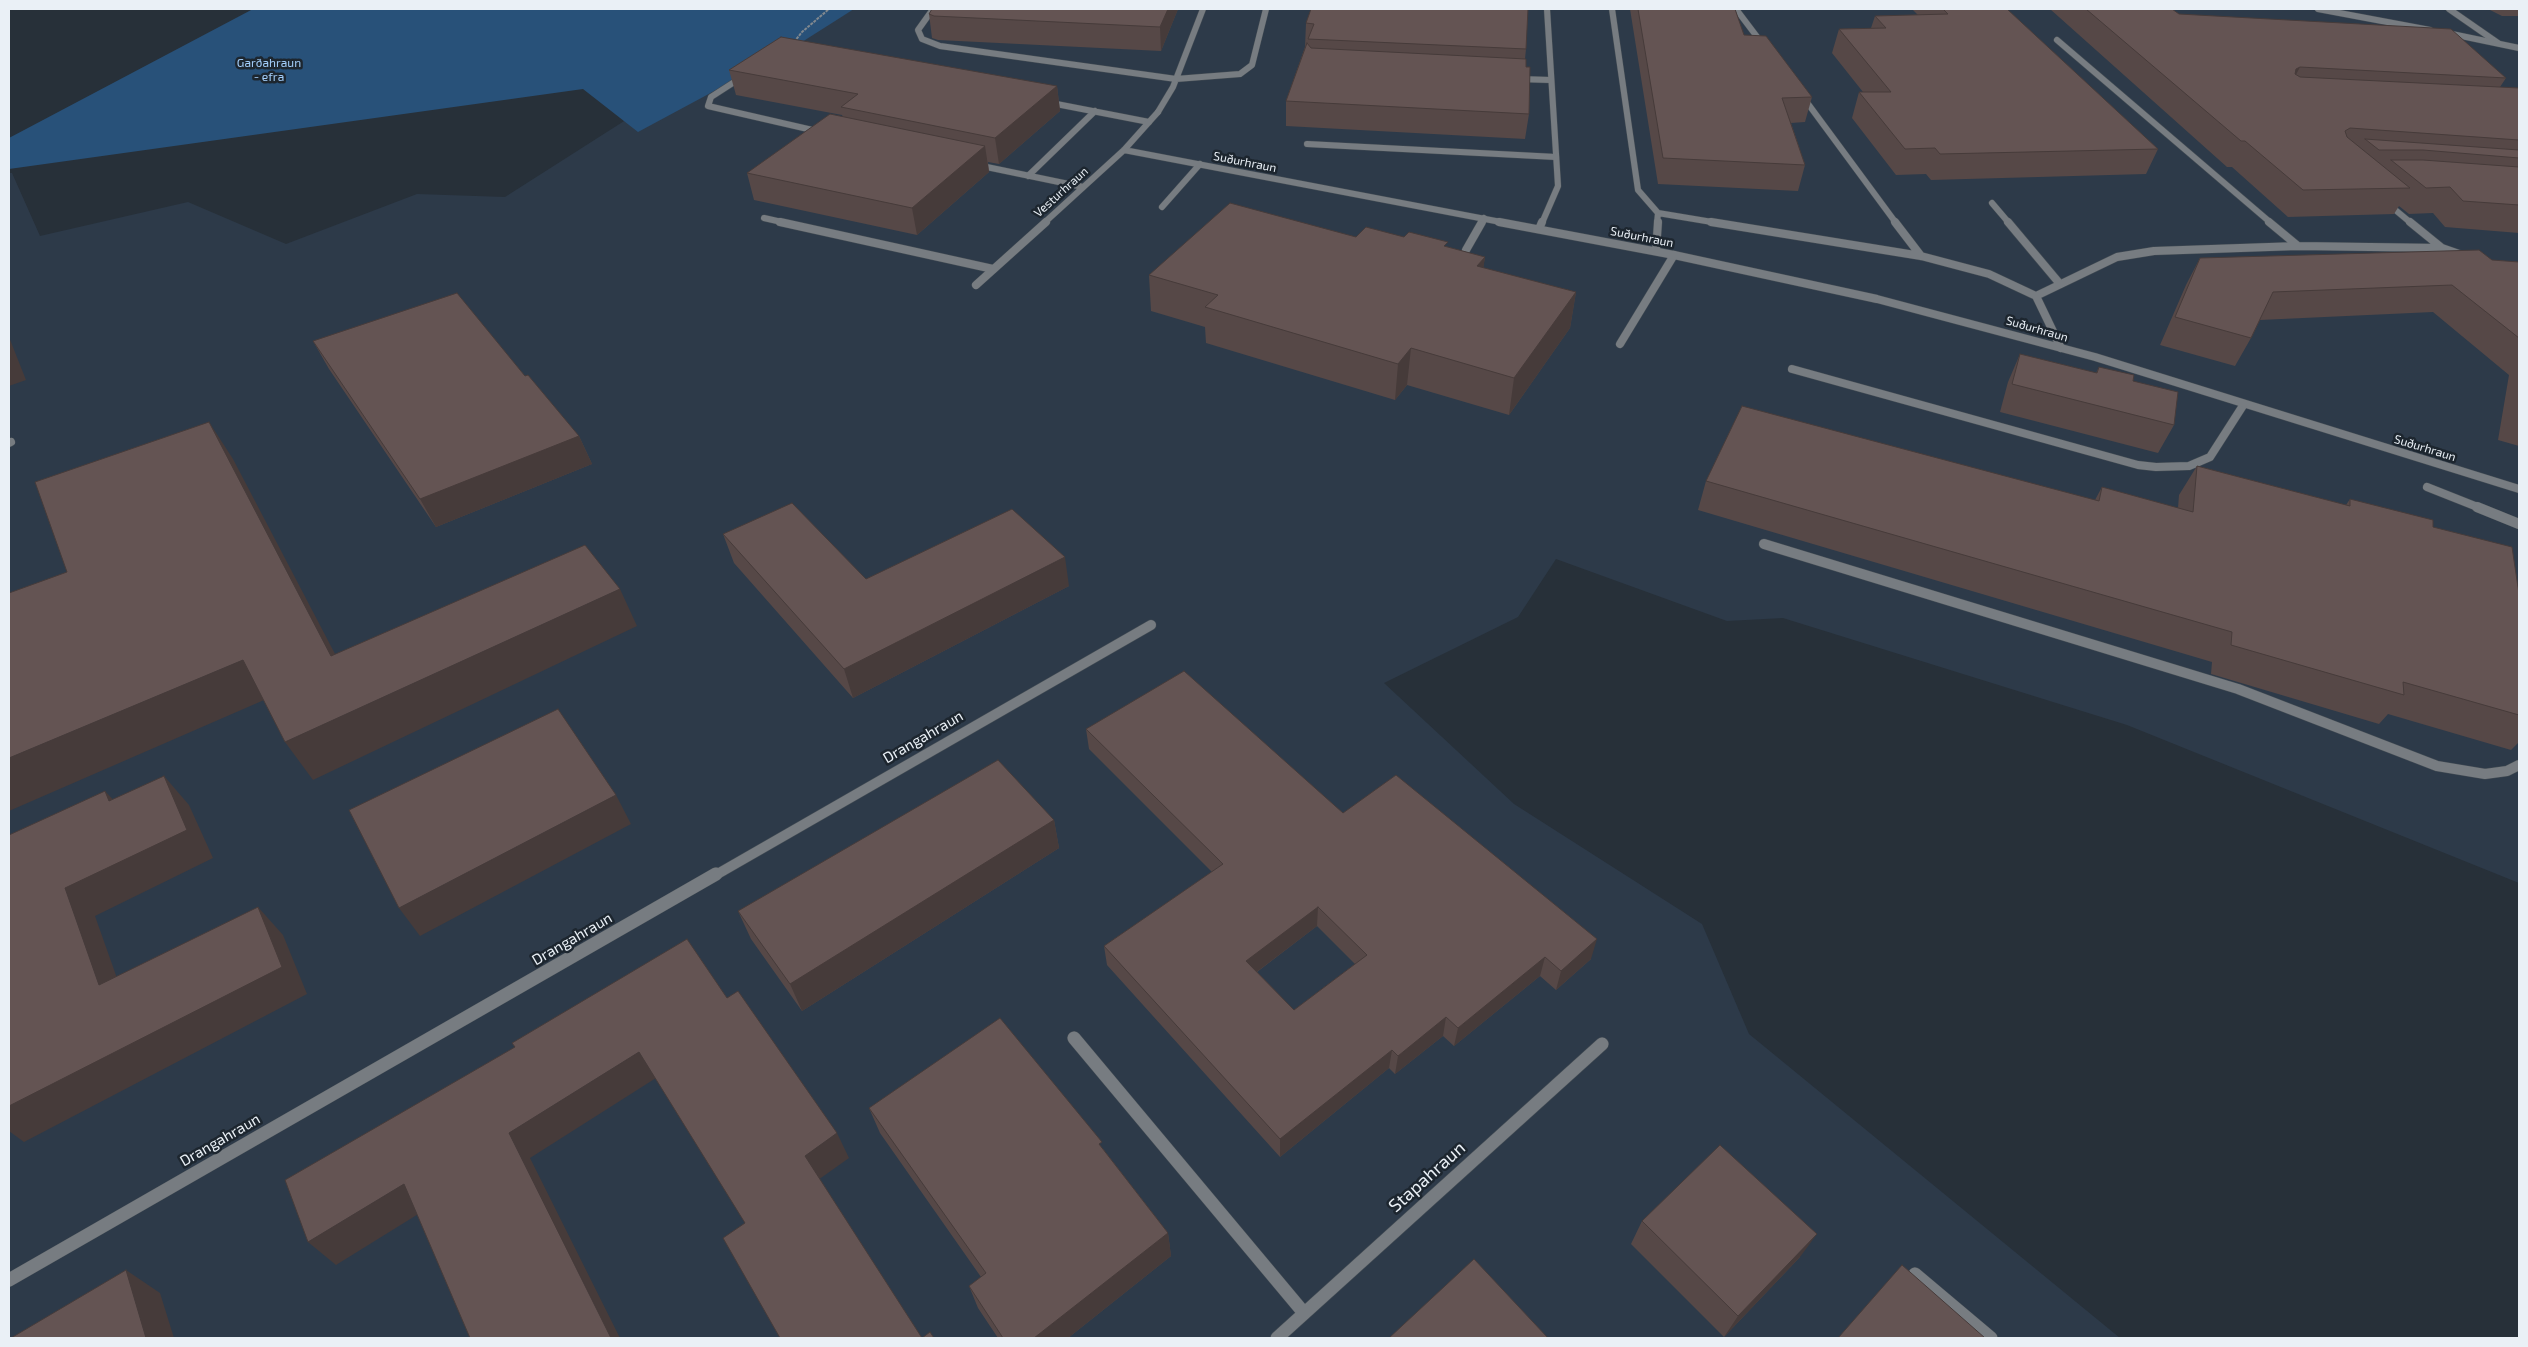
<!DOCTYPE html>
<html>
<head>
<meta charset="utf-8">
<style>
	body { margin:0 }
	#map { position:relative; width:2528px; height:1347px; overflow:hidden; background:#273039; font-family:"Exo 2",sans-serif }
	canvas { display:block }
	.frame { position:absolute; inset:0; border:10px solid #eaf0f6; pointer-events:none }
</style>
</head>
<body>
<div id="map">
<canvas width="2528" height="1347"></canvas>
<div class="frame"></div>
</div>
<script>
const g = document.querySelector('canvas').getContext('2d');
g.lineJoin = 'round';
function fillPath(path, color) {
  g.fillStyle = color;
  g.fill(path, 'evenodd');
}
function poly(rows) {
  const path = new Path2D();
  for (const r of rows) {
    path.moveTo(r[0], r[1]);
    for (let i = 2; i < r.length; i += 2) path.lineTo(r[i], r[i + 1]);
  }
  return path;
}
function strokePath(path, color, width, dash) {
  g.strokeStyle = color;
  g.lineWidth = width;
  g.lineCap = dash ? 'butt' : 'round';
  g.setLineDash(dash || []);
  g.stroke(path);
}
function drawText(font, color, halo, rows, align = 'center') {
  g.font = font + ' "Exo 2",sans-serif';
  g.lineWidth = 5;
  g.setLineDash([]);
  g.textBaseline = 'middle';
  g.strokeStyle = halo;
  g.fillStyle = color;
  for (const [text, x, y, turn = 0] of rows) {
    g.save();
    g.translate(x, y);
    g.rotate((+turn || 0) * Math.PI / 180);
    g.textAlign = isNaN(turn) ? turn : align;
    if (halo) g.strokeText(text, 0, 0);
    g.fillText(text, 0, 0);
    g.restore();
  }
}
fillPath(poly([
	[854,9,2519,9,2519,883,2127,725,1783,618,1727,621,1556,559,1518,617,1384,683,1514,804,1702,924,1749,1034,2120,1338,9,1338,9,173,12,173,40,236,188,202,286,244,417,194,505,197,712,65,835,20]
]), '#2d3a49');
fillPath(poly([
	[253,9,854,9,783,54,638,132,583,89,9,169,9,138]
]), '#285179');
const laneFar3 = poly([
	[933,9,918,30,922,39,940,46,1176,79,1240,74,1252,65,1266,9],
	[1612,9,1638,190,1658,213],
	[1736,9,1764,46],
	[2449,9,2498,43],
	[2057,40,2271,223],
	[742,77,711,97,708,106,821,132],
	[1518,79,1551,80],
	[1803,97,1896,223],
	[1046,102,1149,122],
	[1158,112,1173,87,1203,9],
	[1307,144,1556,157],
	[977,165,1083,187],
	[1028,176,1095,111],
	[1992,203,2009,223],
	[2387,203,2411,223],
	[1162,207,1200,164],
	[764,218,786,223],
	[1481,223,1484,218],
	[1657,223,1658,213,1718,223]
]);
const laneFar2 = poly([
	[780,222,993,269],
	[1711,222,1921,256,1989,274,2036,296,2061,348],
	[1895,222,1921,256],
	[2008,222,2060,284],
	[2269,222,2298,246],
	[2410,222,2442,248],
	[1466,250,1482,222],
	[1656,251,1658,222],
	[2036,296,2117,257,2154,251,2298,246,2442,248,2462,255],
	[1620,344,1674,255],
	[1792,369,2138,465,2156,467,2189,466,2210,457,2244,404],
	[9,443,11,442],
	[2427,487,2480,508]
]);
const laneFar1 = poly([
	[2477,507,2519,524],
	[1764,544,2238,689,2437,766,2485,774,2507,771,2519,765]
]);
const lane = poly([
	[1074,1038,1304,1313],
	[1915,1274,1991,1338]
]);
const streetFar3 = poly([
	[2318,9,2430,30],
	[2447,33,2519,48],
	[1124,150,1506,223],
	[1044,223,1124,150,1158,112],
	[1542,223,1558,186,1547,9]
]);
const streetFar2 = poly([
	[1499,222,1674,255,1877,299,2095,357,2519,489],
	[1539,229,1542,222],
	[976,285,1046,222]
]);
const streetFar1 = poly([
	[714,876,1151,625]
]);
const street = poly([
	[9,1280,716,874],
	[1277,1338,1602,1044]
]);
strokePath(laneFar3, '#424b53', 7);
strokePath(laneFar2, '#424b53', 9);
strokePath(laneFar1, '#424b53', 11);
strokePath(lane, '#424b53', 14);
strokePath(streetFar3, '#424b53', 7);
strokePath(streetFar2, '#424b53', 9);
strokePath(streetFar1, '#424b53', 11);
strokePath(street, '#424b53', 14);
strokePath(poly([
	[794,42,802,32,829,9]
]), '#80888f', 2, [3, 1]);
strokePath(laneFar3, '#777c81', 6);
strokePath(laneFar2, '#777c81', 8);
strokePath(laneFar1, '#777c81', 10);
strokePath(lane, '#777c81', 13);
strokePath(streetFar3, '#777c81', 6);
strokePath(streetFar2, '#777c81', 8);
strokePath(streetFar1, '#777c81', 10);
strokePath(street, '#777c81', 13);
fillPath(poly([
	[932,9,1178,9,1161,51,938,40,932,38,929,14],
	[1311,9,1526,49,1525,59,1529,114,1525,139,1286,126,1286,101,1305,47,1306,23],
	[1630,9,1735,9,1744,35,1812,97,1805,122,1791,123,1805,165,1798,191,1658,184],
	[1912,9,2007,9,2158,149,2146,174,1931,180,1926,174,1896,175,1852,118,1859,92,1863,92,1832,53,1839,29,1871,28,1875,16,1918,15],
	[2050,9,2172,9,2179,14,2506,78,2500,87,2519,88,2519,233,2445,227,2433,213,2409,214,2399,206,2394,214,2288,217,2232,167,2227,167],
	[2488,9,2519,9,2519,16,2502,16],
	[729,70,1057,86,1060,111,999,164,988,162,989,172,917,235,754,200,747,173,843,117,842,115,736,95],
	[1356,237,1404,237,1448,247,1485,257,1483,268,1576,292,1570,328,1509,415,1407,385,1395,400,1206,343,1205,327,1151,311,1149,275],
	[2200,258,2492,260,2519,262,2519,446,2498,440,2509,375,2433,312,2260,320,2251,338,2235,366,2160,345,2186,285],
	[313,341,525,376,579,436,592,464,436,527,329,369],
	[2020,354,2096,373,2099,367,2133,381,2174,425,2158,453,2000,412,2008,382],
	[2197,466,2346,505,2350,499,2433,527,2519,594,2519,742,2511,750,2388,714,2379,724,2211,674,2212,662,1698,510,1706,481,2095,500,2102,487,2178,508,2179,495],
	[723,534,866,579,1069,586,853,698,734,563],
	[1086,729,1343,813,1591,959,1556,990,1540,976,1454,1046,1443,1036,1395,1074,1389,1068,1280,1157,1107,965,1104,946,1212,872,1089,749],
	[1317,926,1355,964,1294,1010,1257,972],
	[1054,820,1059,848,802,1011,751,939,738,911],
	[869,1108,1103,1149,1168,1233,1171,1256,1068,1338,998,1338,978,1308,969,1286,981,1277,880,1133],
	[1642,1221,1800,1257,1724,1337,1631,1244]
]), '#564847');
fillPath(poly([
	[1168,9,1178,9,1161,51,1160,27],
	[2300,67,2287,92,2296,69],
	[1057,86,1060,111,999,164,995,138],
	[985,146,989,172,917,235,912,208],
	[1485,257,1480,292,1477,266],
	[1576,292,1570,328,1509,415,1514,378],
	[9,337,26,380,9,386],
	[1411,348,1407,385,1395,400,1398,364],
	[209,422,233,459,356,694,331,656],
	[579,436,592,464,436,527,420,499],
	[1065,557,1069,586,853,698,844,669],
	[620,589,637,626,313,780,285,742],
	[243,660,271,697,9,811,9,758],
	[164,776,189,805,213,858,95,916,129,1012,99,985,65,888],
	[105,791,132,820,109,801],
	[616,795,631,824,420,936,399,908],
	[1054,820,1059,848,802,1011,790,984],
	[258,907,283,935,307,994,24,1142,9,1131,9,1106],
	[1318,907,1317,926,1246,980,1246,961],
	[1597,939,1591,959,1556,990,1561,971],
	[1545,957,1540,976,1454,1046,1458,1028],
	[1446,1017,1443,1036,1395,1074,1398,1056],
	[1392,1050,1389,1068,1280,1157,1280,1139],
	[639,1052,656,1078,530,1158,620,1338,611,1338,509,1133],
	[837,1133,849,1158,818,1180,805,1156],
	[404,1184,428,1208,336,1265,308,1242],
	[1168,1233,1171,1256,1068,1338,1034,1338],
	[1817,1234,1800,1257,1724,1337,1738,1316],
	[126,1270,160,1293,174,1338,146,1338]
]), '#463b3a');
const building = poly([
	[932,9,1168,9,1160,27,934,16,929,14,932,9],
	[1311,9,1528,9,1526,49,1308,39,1314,24,1306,23,1311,9],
	[1638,9,1735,9,1744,35,1766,36,1812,97,1782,98,1805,165,1663,158,1638,9],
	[1943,9,2007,9,2158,149,1940,154,1935,148,1905,149,1859,92,1891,92,1839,29,1886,28,1875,16,1948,14,1943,9],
	[2086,9,2172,9,2179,14,2451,29,2506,78,2300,67,2296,69,2295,74,2300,77,2519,88,2519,140,2350,128,2345,131,2347,137,2410,188,2303,190,2245,141,2241,141,2086,9],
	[781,37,1057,86,995,138,841,107,858,94,729,70,781,37],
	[1307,43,1311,48,1526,59,1526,67,1530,67,1529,114,1286,101,1307,43],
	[830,114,985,146,912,208,747,173,830,114],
	[2365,139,2519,150,2519,158,2423,150,2379,150,2365,139],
	[2391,160,2423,160,2519,167,2519,205,2463,201,2450,187,2426,188,2391,160],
	[1230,203,1356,237,1366,227,1404,237,1409,232,1448,242,1444,246,1485,257,1477,266,1576,292,1514,378,1411,348,1398,364,1205,307,1218,295,1149,275,1230,203],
	[2479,250,2492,260,2519,262,2519,338,2452,285,2273,292,2251,338,2175,317,2200,258,2479,250],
	[457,293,525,376,528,375,579,436,420,499,313,341,457,293],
	[2020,354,2097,373,2099,367,2134,375,2133,381,2178,392,2174,425,2012,384,2020,354],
	[1742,406,2099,501,2102,487,2193,512,2197,466,2350,506,2350,499,2433,520,2433,527,2512,547,2519,594,2519,715,2403,682,2404,695,2231,645,2232,632,1706,481,1742,406],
	[209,422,331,656,585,545,620,589,285,742,243,660,9,758,9,593,67,572,35,482,209,422],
	[792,503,866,579,1012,509,1065,557,844,669,723,534,792,503],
	[1184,671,1343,813,1396,775,1597,939,1561,971,1545,957,1458,1028,1446,1017,1398,1056,1392,1050,1280,1139,1104,946,1223,864,1086,729,1184,671],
	[1318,907,1367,955,1294,1010,1246,961,1318,907],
	[558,709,616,795,399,908,349,810,558,709],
	[998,760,1054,820,790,984,738,911,998,760],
	[164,776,187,830,65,888,99,985,258,907,282,967,9,1106,9,835,105,791,109,801,164,776],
	[687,939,727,998,738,991,837,1133,805,1156,922,1338,780,1338,723,1238,745,1223,639,1052,509,1133,611,1338,470,1338,404,1184,308,1242,285,1180,515,1047,512,1043,687,939],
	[1000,1018,1102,1142,1099,1144,1168,1233,1034,1338,1003,1338,969,1286,986,1273,869,1108,1000,1018],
	[1720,1145,1817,1234,1738,1316,1642,1221,1720,1145],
	[1474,1259,1548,1338,1389,1338,1474,1259],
	[1902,1265,1985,1338,1838,1338,1902,1265],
	[126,1270,146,1338,11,1338,126,1270],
	[930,1332,934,1338,922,1338,930,1332]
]);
fillPath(building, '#645453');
strokePath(building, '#463b3a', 1);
drawText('12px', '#a3cefa', '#1d262f', [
	["Garðahraun",269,63],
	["- efra",269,77]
]);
drawText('12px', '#eaf0f6', '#1d262f', [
	["Suðurhraun",1245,162,11],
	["Vesturhraun",1061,192,-42],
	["Suðurhraun",1642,237,11],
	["Suðurhraun",2037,329,16],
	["Suðurhraun",2425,448,17]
]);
drawText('15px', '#eaf0f6', '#1d262f', [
	["Drangahraun",923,737,-30],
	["Drangahraun",572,939,-30],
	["Drangahraun",220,1140,-30]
]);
drawText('18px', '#eaf0f6', '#1d262f', [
	["Stapahraun",1427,1177,-42]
]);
</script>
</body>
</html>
